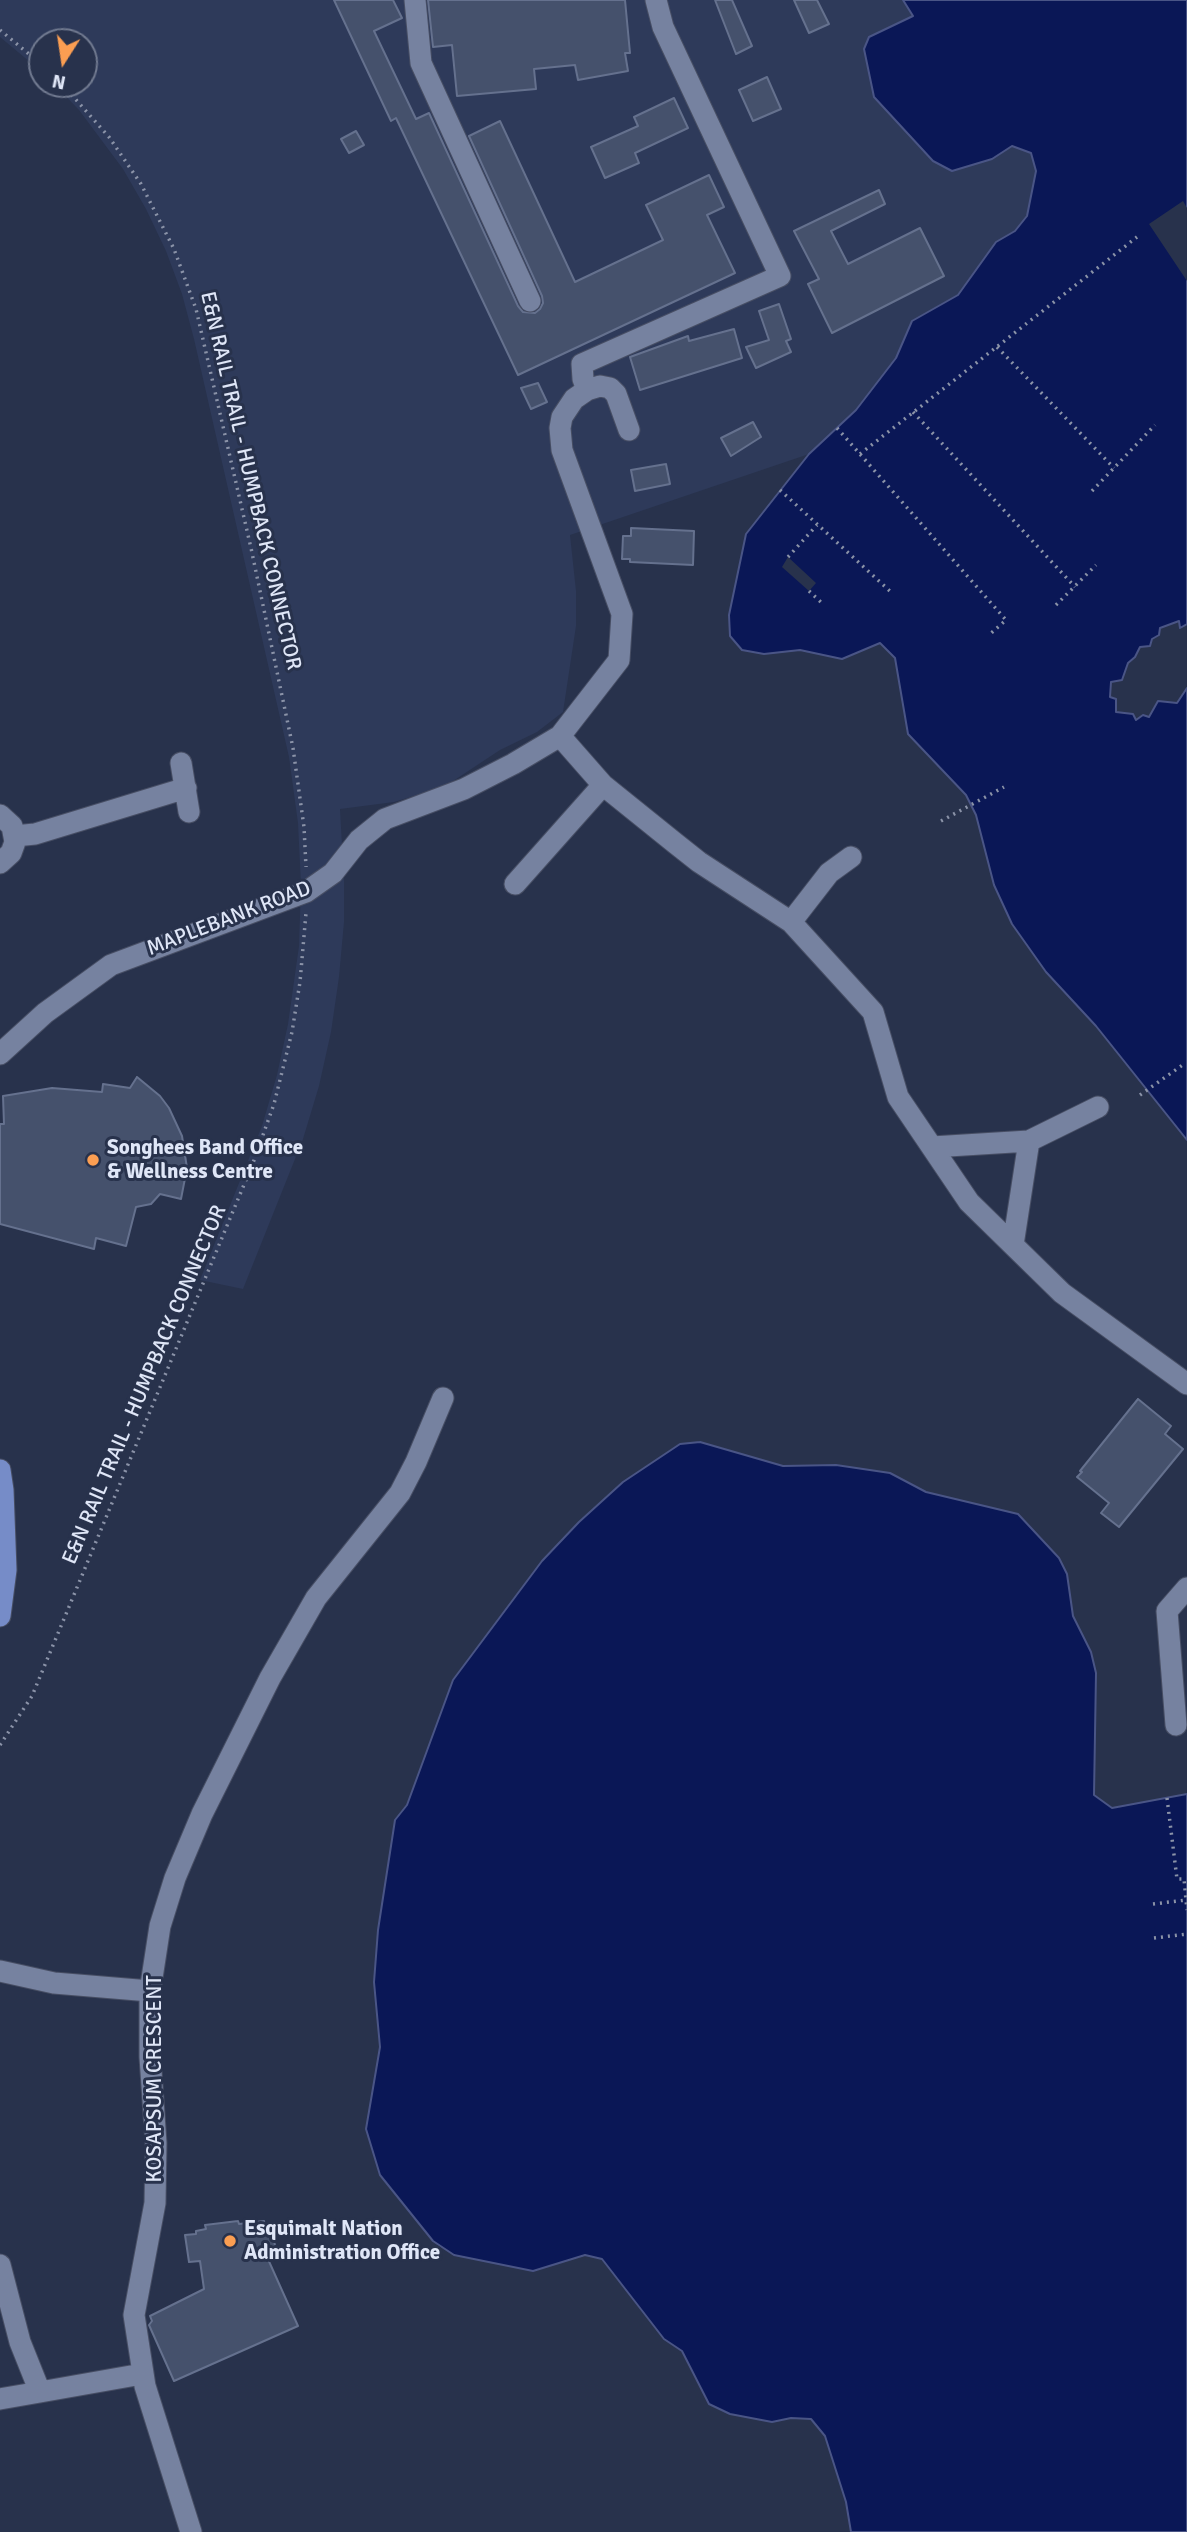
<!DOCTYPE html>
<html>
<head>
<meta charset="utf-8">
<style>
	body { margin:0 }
	#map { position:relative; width:1187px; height:2532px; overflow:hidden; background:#28324c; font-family:Signika,sans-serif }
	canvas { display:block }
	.north { position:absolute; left:28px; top:28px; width:70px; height:70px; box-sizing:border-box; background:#28324c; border:2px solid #717a90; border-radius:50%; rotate:192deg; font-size:19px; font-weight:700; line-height:28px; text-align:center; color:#dfe6f7 }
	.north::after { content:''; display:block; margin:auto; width:24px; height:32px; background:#fb9e52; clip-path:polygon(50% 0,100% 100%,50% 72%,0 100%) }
</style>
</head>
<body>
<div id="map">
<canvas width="1187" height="2532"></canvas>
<div class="north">N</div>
</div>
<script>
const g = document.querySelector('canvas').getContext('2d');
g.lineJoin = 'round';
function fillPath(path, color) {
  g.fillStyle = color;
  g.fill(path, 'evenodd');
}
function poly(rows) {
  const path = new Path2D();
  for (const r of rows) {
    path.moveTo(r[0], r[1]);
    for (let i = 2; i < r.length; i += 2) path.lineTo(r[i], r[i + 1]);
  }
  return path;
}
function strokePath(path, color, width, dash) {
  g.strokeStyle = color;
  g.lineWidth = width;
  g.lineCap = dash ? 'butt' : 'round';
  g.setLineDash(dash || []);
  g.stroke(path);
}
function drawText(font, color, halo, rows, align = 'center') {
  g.font = font + ' Signika,sans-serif';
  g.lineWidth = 6;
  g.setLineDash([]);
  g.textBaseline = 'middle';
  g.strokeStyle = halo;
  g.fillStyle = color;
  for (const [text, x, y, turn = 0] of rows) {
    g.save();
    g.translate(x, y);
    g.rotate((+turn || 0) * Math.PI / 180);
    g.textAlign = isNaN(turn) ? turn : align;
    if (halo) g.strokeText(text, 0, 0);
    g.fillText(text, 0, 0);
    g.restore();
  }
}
fillPath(poly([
	[0,0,903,0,913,16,992,159,1012,146,1031,153,1036,171,1027,216,1015,231,996,242,958,295,912,321,896,358,855,410,809,454,570,535,576,591,576,626,563,712,537,732,500,750,444,787,394,802,340,809,344,881,344,922,339,977,331,1032,319,1086,303,1139,243,1289,200,1280,262,1126,277,1075,288,1024,299,946,301,885,298,823,289,757,194,339,182,294,166,251,146,209,123,169,79,110,54,84,84,84,84,42,42,42,42,72,0,37]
]), '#2e3a5a');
const water = poly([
	[903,0,1187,0,1187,624,1180,628,1179,621,1160,628,1159,635,1152,639,1150,646,1140,647,1135,657,1128,663,1122,680,1111,682,1110,697,1116,699,1116,712,1133,714,1136,720,1143,715,1149,717,1158,701,1177,703,1187,688,1187,1140,1096,1026,1046,972,1012,924,994,885,976,815,966,795,908,734,895,658,880,643,842,659,800,650,764,654,742,650,730,636,729,615,746,534,809,454,856,410,896,358,912,321,958,295,996,242,1015,231,1027,216,1036,171,1031,153,1012,146,992,159,952,171,933,161,874,97,864,49,869,37,913,16,903,0],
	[700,1442,783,1466,836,1465,890,1473,926,1492,1018,1514,1059,1558,1067,1574,1073,1616,1091,1652,1096,1673,1094,1795,1112,1808,1187,1794,1187,2532,851,2532,846,2502,825,2436,811,2419,791,2418,772,2422,730,2414,709,2404,682,2351,664,2339,602,2259,585,2255,533,2271,454,2255,433,2241,380,2175,366,2129,380,2047,374,1982,378,1930,395,1820,407,1805,453,1680,542,1561,579,1522,623,1482,680,1444,700,1442]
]);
fillPath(water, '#0a1756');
strokePath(water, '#4a5586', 2);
fillPath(poly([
	[1183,201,1187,208,1187,281,1149,224],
	[788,557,816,583,809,591,782,567]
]), '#28324c');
const building = poly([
	[334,0,393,0,402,18,374,31,416,119,429,113,518,306,523,312,535,313,540,309,543,303,542,296,469,136,500,121,575,282,663,240,646,205,709,175,724,207,707,215,735,273,518,375,396,118,391,121,334,0],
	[428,0,625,0,630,53,625,53,628,71,578,80,575,65,534,69,536,89,457,96,452,45,433,47,428,0],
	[715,0,732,0,752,46,736,54,715,0],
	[794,0,817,0,829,24,809,33,794,0],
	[767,77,781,109,753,121,739,90,767,77],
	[674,98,688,128,635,153,639,163,605,178,591,147,638,126,634,117,674,98],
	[356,131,364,145,349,153,341,139,356,131],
	[879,190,885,204,831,231,848,264,920,228,944,276,832,333,808,284,819,279,794,231,879,190],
	[779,304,791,339,786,341,791,352,756,368,746,347,769,340,759,311,779,304],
	[734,329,742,358,640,390,630,357,688,336,689,341,734,329],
	[538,383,547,402,531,409,521,388,538,383],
	[753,422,761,437,731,456,721,438,753,422],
	[666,464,670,484,635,491,631,470,666,464],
	[631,528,694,531,693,565,630,562,630,559,622,559,623,536,631,536,631,528],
	[137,1077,160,1096,169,1108,182,1136,187,1168,181,1199,160,1194,151,1204,136,1207,126,1246,96,1238,94,1249,0,1224,0,1124,4,1124,3,1096,52,1088,102,1092,103,1084,130,1088,137,1077],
	[1138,1399,1171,1426,1165,1434,1183,1449,1119,1527,1101,1513,1109,1503,1077,1477,1082,1472,1080,1471,1138,1399],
	[238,2221,239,2224,264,2221,265,2228,272,2227,275,2246,263,2248,298,2326,174,2381,149,2325,152,2321,150,2316,204,2289,200,2261,189,2262,185,2235,196,2234,196,2231,206,2229,205,2225,238,2221]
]);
fillPath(building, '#45516c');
strokePath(building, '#65718e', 2);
const minor = poly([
	[415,0,421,63,530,301],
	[587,390,583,379,582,364,780,276,663,27,656,0],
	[560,736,603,785,675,843,699,862,791,922,873,1012,898,1097,969,1202,1062,1293,1187,1384],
	[181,763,189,812],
	[0,815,12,826,15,842,11,853,0,863],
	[15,836,35,834,186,788],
	[515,884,603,785],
	[791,922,829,873,851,857],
	[0,1054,45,1013,111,965,306,892,333,873,359,840,385,819,464,789,513,764,560,736,619,660,622,614,562,450,560,428,562,417,574,399,587,390,600,386,610,388,616,394,629,430],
	[932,1147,1029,1141,1098,1107],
	[1013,1245,1029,1141],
	[1176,1725,1167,1611,1187,1588],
	[0,1971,54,1983,150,1991],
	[0,2265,20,2342,40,2392,142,2374],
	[0,2399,40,2392],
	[191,2532,145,2386,134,2315,155,2203,156,2143,150,2057,150,1991,160,1926,175,1878,202,1814,270,1678,316,1598,400,1493,416,1462,443,1398]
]);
const major = poly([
	[0,1470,3,1490,6,1570,0,1616]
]);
strokePath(minor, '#474e64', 23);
strokePath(major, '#474e64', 23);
strokePath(poly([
	[0,30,42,65],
	[62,84,109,137,141,184,174,249,196,309,251,548,293,748,304,827,306,867],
	[997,347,1114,468],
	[913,412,1075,587],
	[837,428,1006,620,989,635],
	[860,454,1137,237],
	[780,490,892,593],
	[1092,491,1155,425],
	[788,557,817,525],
	[809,591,824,605],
	[1056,605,1096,565],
	[941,821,1004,787],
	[1140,1095,1184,1064],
	[0,1745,32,1696,253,1163,274,1104,292,1032,300,982,306,913],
	[1167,1798,1177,1879,1184,1879,1187,1910],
	[1153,1904,1186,1900],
	[1154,1938,1187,1934]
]), '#8b93a8', 3.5, [2, 5]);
strokePath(minor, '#7682a0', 21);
strokePath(major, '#768cc8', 21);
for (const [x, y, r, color] of [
	[93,1160,7,"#fb9e52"],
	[230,2241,7,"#fb9e52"]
]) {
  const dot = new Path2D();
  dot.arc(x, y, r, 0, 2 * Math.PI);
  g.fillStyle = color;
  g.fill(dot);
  strokePath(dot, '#28324c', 2.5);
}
drawText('21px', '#dfe6f7', '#28324c', [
	["E&N RAIL TRAIL - HUMPBACK CONNECTOR",250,481,77],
	["MAPLEBANK ROAD",229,919,-21],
	["E&N RAIL TRAIL - HUMPBACK CONNECTOR",145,1385,-67],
	["KOSAPSUM CRESCENT",155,2079,-90]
]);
drawText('bold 21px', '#dfe6f7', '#28324c', [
	["Songhees Band Office",107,1148],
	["& Wellness Centre",107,1172],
	["Esquimalt Nation",244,2229],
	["Administration Office",244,2253]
], 'left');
</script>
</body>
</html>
